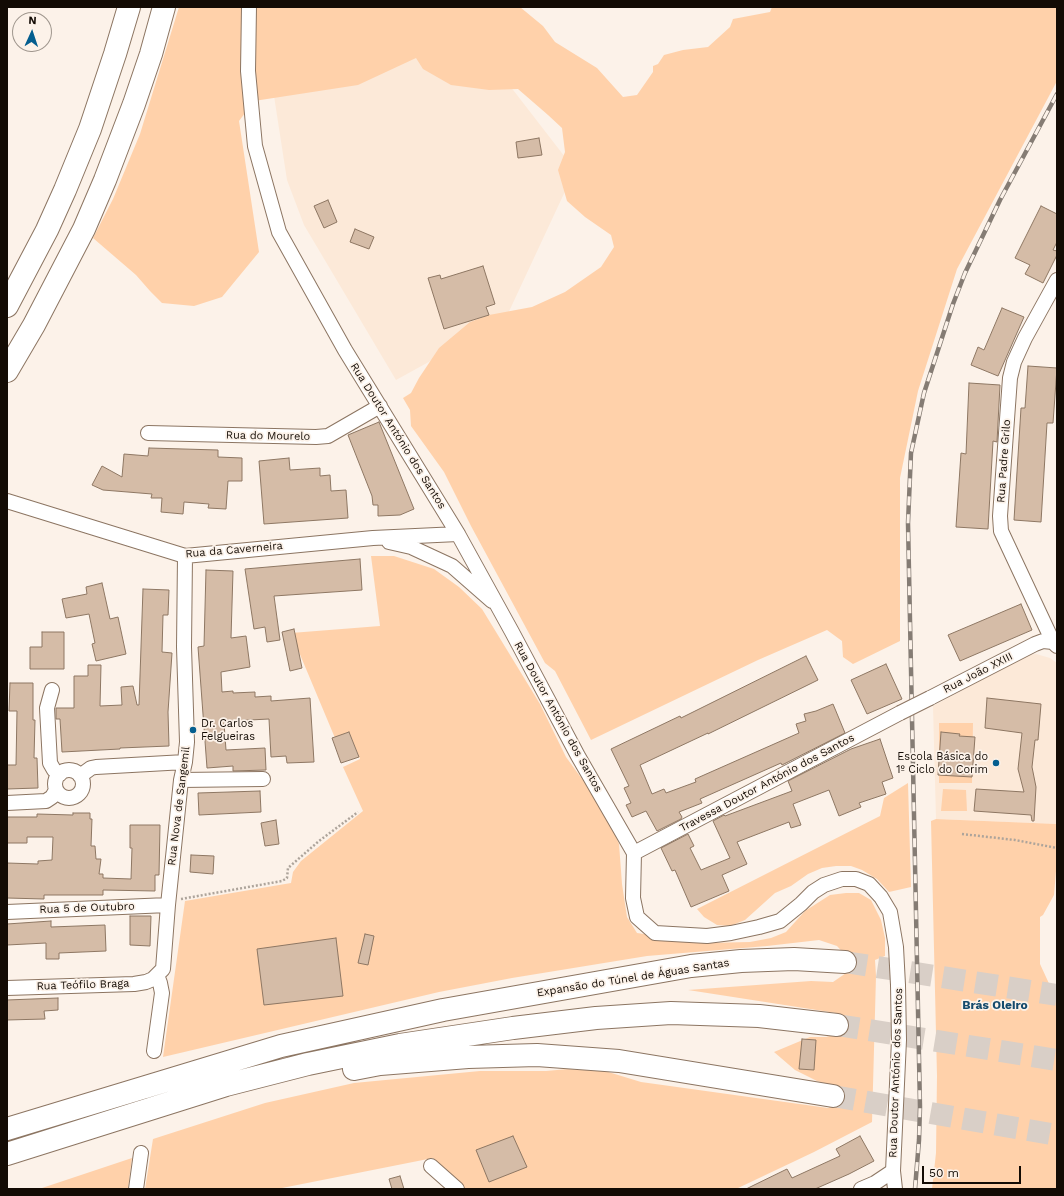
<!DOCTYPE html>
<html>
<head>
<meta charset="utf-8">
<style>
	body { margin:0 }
	#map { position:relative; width:1064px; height:1196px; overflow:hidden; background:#fcf2e9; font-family:"Work Sans",sans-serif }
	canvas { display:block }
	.frame { position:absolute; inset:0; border:8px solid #130b04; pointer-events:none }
	.north { position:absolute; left:12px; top:12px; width:40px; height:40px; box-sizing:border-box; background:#fcf2e9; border:1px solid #9f968d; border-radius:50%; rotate:3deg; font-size:11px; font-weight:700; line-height:16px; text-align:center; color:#130b04 }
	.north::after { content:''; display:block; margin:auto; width:14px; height:18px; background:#045e8f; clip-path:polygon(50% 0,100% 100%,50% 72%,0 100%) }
	.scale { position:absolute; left:922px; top:1166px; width:99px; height:18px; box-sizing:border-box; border:2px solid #130b04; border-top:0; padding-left:5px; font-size:12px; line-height:14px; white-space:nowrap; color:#130b04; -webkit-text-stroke:3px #fcf2e9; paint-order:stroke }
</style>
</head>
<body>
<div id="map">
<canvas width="1064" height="1196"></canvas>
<div class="frame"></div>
<div class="north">N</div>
<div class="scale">50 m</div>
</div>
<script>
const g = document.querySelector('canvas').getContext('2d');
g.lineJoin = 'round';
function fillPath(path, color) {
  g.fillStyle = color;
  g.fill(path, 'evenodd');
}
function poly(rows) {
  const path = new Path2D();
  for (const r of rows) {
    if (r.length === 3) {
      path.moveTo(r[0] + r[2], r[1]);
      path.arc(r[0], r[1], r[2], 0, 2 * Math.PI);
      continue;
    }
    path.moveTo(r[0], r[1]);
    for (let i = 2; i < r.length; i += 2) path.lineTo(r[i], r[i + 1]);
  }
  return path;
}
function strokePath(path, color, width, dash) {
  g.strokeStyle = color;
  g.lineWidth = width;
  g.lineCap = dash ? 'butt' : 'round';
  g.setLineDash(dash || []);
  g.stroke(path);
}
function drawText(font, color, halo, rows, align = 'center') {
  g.font = font + ' "Work Sans",sans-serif';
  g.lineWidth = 3.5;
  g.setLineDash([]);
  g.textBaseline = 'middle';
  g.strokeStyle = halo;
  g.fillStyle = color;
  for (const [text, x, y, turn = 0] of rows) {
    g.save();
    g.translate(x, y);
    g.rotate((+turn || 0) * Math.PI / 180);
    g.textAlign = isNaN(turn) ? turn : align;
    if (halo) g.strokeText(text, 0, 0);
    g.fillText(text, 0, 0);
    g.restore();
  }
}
fillPath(poly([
	[449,7,575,170,505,320,396,380,304,225,287,180,272,83],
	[1036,654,1050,658,1057,663,1057,824,936,819,933,706,1028,655]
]), '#fce9d8');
fillPath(poly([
	[179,7,520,7,543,26,555,42,597,68,623,97,637,95,653,72,653,66,658,64,664,55,683,50,708,47,730,27,733,19,770,12,772,7,1057,7,1057,81,957,269,918,391,900,478,900,641,853,664,843,657,842,641,827,630,758,660,591,740,555,671,545,663,471,526,444,472,411,426,410,410,403,398,411,393,419,378,439,348,470,322,489,315,532,307,565,292,601,267,614,247,611,235,585,217,567,201,558,170,565,152,562,128,548,115,518,89,489,90,451,85,423,69,416,58,358,85,254,101,239,121,259,252,222,297,194,306,162,303,150,291,136,275,93,238,113,199,140,134],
	[371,556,394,556,434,569,459,587,482,609,540,704,566,757,601,805,613,829,619,844,622,884,627,917,637,933,706,943,750,942,771,938,786,932,805,911,830,895,846,893,859,893,871,900,881,920,885,938,885,956,875,960,876,976,872,1122,814,1152,736,1189,464,1189,433,1158,277,1189,145,1189,153,1139,265,1103,354,1083,480,1071,546,1071,568,1069,605,1071,641,1082,828,1108,839,1102,834,1086,817,1081,795,1070,774,1052,810,1037,826,1037,837,1034,840,1018,836,1013,688,990,811,981,833,982,849,971,851,961,837,946,819,940,767,946,647,956,512,978,439,992,163,1057,185,901,291,883,293,872,301,861,363,811,343,767,360,759,349,732,335,738,291,633,380,626],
	[939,723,973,723,972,783,939,783],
	[908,783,911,887,889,892,877,879,862,870,851,866,836,866,822,868,808,874,791,886,775,893,745,920,730,926,717,925,704,917,697,909,880,816,884,798],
	[943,789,966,790,967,811,941,811],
	[936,819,1057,824,1057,859,1054,895,1043,915,1040,917,1040,964,1052,990,1057,993,1057,1189,932,1189,936,1153,937,1076,931,821],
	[132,1158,128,1189,39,1189]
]), '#ffd1aa');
const building = poly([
	[539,138,542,155,518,158,516,142,539,138],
	[328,200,337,222,324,228,314,206,328,200],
	[1041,206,1057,214,1057,242,1053,250,1057,251,1057,255,1043,283,1025,274,1030,265,1015,258,1041,206],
	[355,229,374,237,369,249,350,242,355,229],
	[483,266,495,304,486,307,489,315,444,329,428,278,440,275,441,279,483,266],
	[1002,308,1024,317,998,376,971,365,978,347,984,350,1002,308],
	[1028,366,1057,368,1053,423,1047,423,1041,522,1014,520,1021,408,1025,408,1028,366],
	[969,383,1000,385,997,442,993,441,988,529,956,527,961,453,966,454,969,383],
	[379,422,414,509,400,515,378,516,378,505,373,505,372,496,348,435,379,422],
	[149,448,218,450,218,457,242,458,242,481,228,481,226,509,208,508,209,504,184,502,183,514,161,512,162,498,151,498,152,494,103,490,92,485,102,466,122,477,124,454,148,456,149,448],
	[289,458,290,470,320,468,320,476,330,475,331,491,346,490,348,518,264,524,259,461,289,458],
	[360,559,362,590,274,596,280,640,267,642,265,627,254,629,245,569,360,559],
	[206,570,233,571,231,638,246,636,250,667,221,672,222,692,233,691,233,693,255,692,255,697,271,696,271,701,310,698,314,762,287,763,286,756,271,757,269,719,230,721,230,723,224,723,226,750,265,748,266,770,233,771,233,766,207,768,198,647,204,646,206,570],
	[102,583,110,619,118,617,126,654,96,661,92,644,95,643,89,614,66,618,62,599,87,594,86,587,102,583],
	[143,589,169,590,168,615,163,615,162,652,172,653,168,712,169,746,120,748,120,749,62,752,60,719,56,719,56,708,74,708,74,676,88,676,88,665,101,665,100,706,122,705,121,687,133,686,137,705,139,705,143,589],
	[1021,604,1032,630,960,661,948,635,1021,604],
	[294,629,302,668,290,671,282,632,294,629],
	[42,632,64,632,64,669,30,669,30,647,42,647,42,632],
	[806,656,818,680,708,734,708,733,640,765,652,794,664,789,666,793,696,782,695,779,799,733,796,724,806,721,804,714,816,711,833,704,845,733,782,765,781,763,700,799,702,803,679,812,682,817,681,819,657,831,646,811,632,817,626,805,631,803,624,788,629,786,611,749,680,716,681,718,806,656],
	[886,664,902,699,867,714,851,680,886,664],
	[10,683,33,683,33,720,35,720,34,758,37,758,38,788,7,789,7,765,16,765,17,711,9,711,10,683],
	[987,698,1041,704,1038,740,1035,740,1032,767,1036,787,1034,821,1032,821,1031,815,974,811,976,789,1024,792,1018,769,1022,733,985,728,987,698],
	[349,732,359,757,341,763,332,738,349,732],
	[941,732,960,734,959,736,975,737,972,777,938,775,941,732],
	[880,739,893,778,882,782,886,794,859,803,861,807,839,816,829,790,793,804,801,825,791,828,789,822,737,842,747,864,722,875,729,891,691,907,675,870,672,871,661,848,688,834,694,846,690,848,701,870,730,858,713,821,724,815,725,816,792,791,788,781,851,749,880,739],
	[260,791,261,812,199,815,198,793,260,791],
	[73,813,90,813,90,819,92,819,91,846,95,846,96,859,101,859,99,874,103,874,103,878,131,879,132,848,130,848,130,825,160,825,159,875,155,875,155,891,103,890,103,895,44,895,44,899,7,898,7,863,38,864,38,861,52,860,53,837,27,837,27,843,7,843,7,817,37,817,37,814,73,815,73,813],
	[276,820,279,844,265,846,261,823,276,820],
	[191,855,214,856,213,874,190,872,191,855],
	[130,916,151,916,150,946,130,945,130,916],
	[51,921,51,927,105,925,106,951,59,953,59,959,46,959,46,943,7,945,7,924,51,921],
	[365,934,374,936,368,965,358,963,365,934],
	[336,938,343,996,264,1005,257,949,336,938],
	[58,998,58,1010,44,1011,45,1019,7,1020,7,1000,58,998],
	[802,1039,816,1040,814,1070,799,1069,802,1039],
	[513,1136,527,1167,489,1182,476,1150,513,1136],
	[860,1136,874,1161,849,1174,815,1189,746,1189,787,1169,792,1178,840,1156,836,1149,860,1136],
	[400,1176,404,1189,392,1189,389,1179,400,1176]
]);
fillPath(building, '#d5bca7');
strokePath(building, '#8e7763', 1);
strokePath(poly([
	[845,962,1057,995],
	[837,1025,1057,1060],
	[833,1096,1057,1135]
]), '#d9cfc7', 22, [22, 11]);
const street = poly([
	[249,7,248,71,255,146,279,232,345,350,458,534,512,632,578,756,634,853,633,898,637,917,655,933,707,936,731,933,759,927,780,921,801,904,813,892,824,885,842,879,856,879,869,884,881,897,890,912,896,947,898,985,899,1040,893,1171,895,1189],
	[148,433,316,437,328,436,380,406],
	[7,501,185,556,373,538,458,534],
	[389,542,411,547,452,566,492,601],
	[1053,642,1001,531,1000,516,1010,378,1014,362,1025,338,1057,280],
	[52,690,47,708,50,763,54,770,60,774],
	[930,698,1035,644,1043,641,1053,642,1057,646],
	[69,784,14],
	[80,776,91,768,96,767,185,762],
	[181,780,263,779],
	[7,803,46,801,52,797,56,790],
	[634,853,900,713],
	[7,912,168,905],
	[7,988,134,984,146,982,153,979,163,969,168,905,181,780,185,762,187,742,184,647,185,556],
	[154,1051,162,993,160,983,157,975],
	[431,1166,457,1189],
	[136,1189,141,1153],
	[861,1189,875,1183,893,1171]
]);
const highway = poly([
	[7,306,47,230,65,190,90,129,115,54,129,7],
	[7,371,34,325,84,229,105,180,134,104,151,54,164,7],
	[354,1069,380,1064,468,1057,537,1055,619,1061,833,1096],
	[7,1129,281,1046,443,1010,691,966,741,961,794,959,845,962],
	[7,1154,226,1085,308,1064,400,1045,513,1028,596,1018,671,1013,759,1016,837,1025]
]);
strokePath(street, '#8c7562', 16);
strokePath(highway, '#8c7562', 24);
strokePath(poly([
	[962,834,1015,840,1057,848],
	[181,899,282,881,287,878,288,868,319,841,358,812]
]), '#ada49b', 2.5, [2, 2]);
strokePath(street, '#fff', 14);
strokePath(highway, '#fff', 22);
const rail = poly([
	[915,1189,919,1140,920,1107,908,523,911,453,924,393,953,304,965,273,1000,200,1057,94]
]);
strokePath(rail, '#857c74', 4.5);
strokePath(rail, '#fcf2e9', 3, [9]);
const streetBridge = poly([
	[900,713,930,698]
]);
strokePath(streetBridge, '#8c7562', 16, []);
strokePath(streetBridge, '#fff', 14);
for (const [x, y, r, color] of [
	[193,730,4,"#045e8f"],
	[996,763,4,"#045e8f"]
]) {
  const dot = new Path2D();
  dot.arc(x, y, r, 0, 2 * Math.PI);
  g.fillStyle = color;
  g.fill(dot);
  strokePath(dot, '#fcf2e9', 1.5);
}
drawText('11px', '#130b04', '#fcf2e9', [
	["Rua do Mourelo",268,436,1],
	["Rua Doutor António dos Santos",398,436,58],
	["Rua Padre Grilo",1004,461,-86],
	["Rua da Caverneira",234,550,-5],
	["Rua João XXIII",978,673,-27],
	["Rua Doutor António dos Santos",558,717,61],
	["Travessa Doutor António dos Santos",767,783,-28],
	["Rua Nova de Sangemil",179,806,-83],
	["Rua 5 de Outubro",87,908,-2],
	["Expansão do Túnel de Águas Santas",633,978,-9],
	["Rua Teófilo Braga",83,985,-2],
	["Rua Doutor António dos Santos",896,1073,-88]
]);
drawText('11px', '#130b04', '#fcf2e9', [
	["Dr. Carlos",201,724],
	["Felgueiras",201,737],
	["Escola Básica do",988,757,"right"],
	["1º Ciclo do Corim",988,770,"right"]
], 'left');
drawText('bold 12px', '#154a6c', '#fcf2e9', [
	["Brás Oleiro",995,1005]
]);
</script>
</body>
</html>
